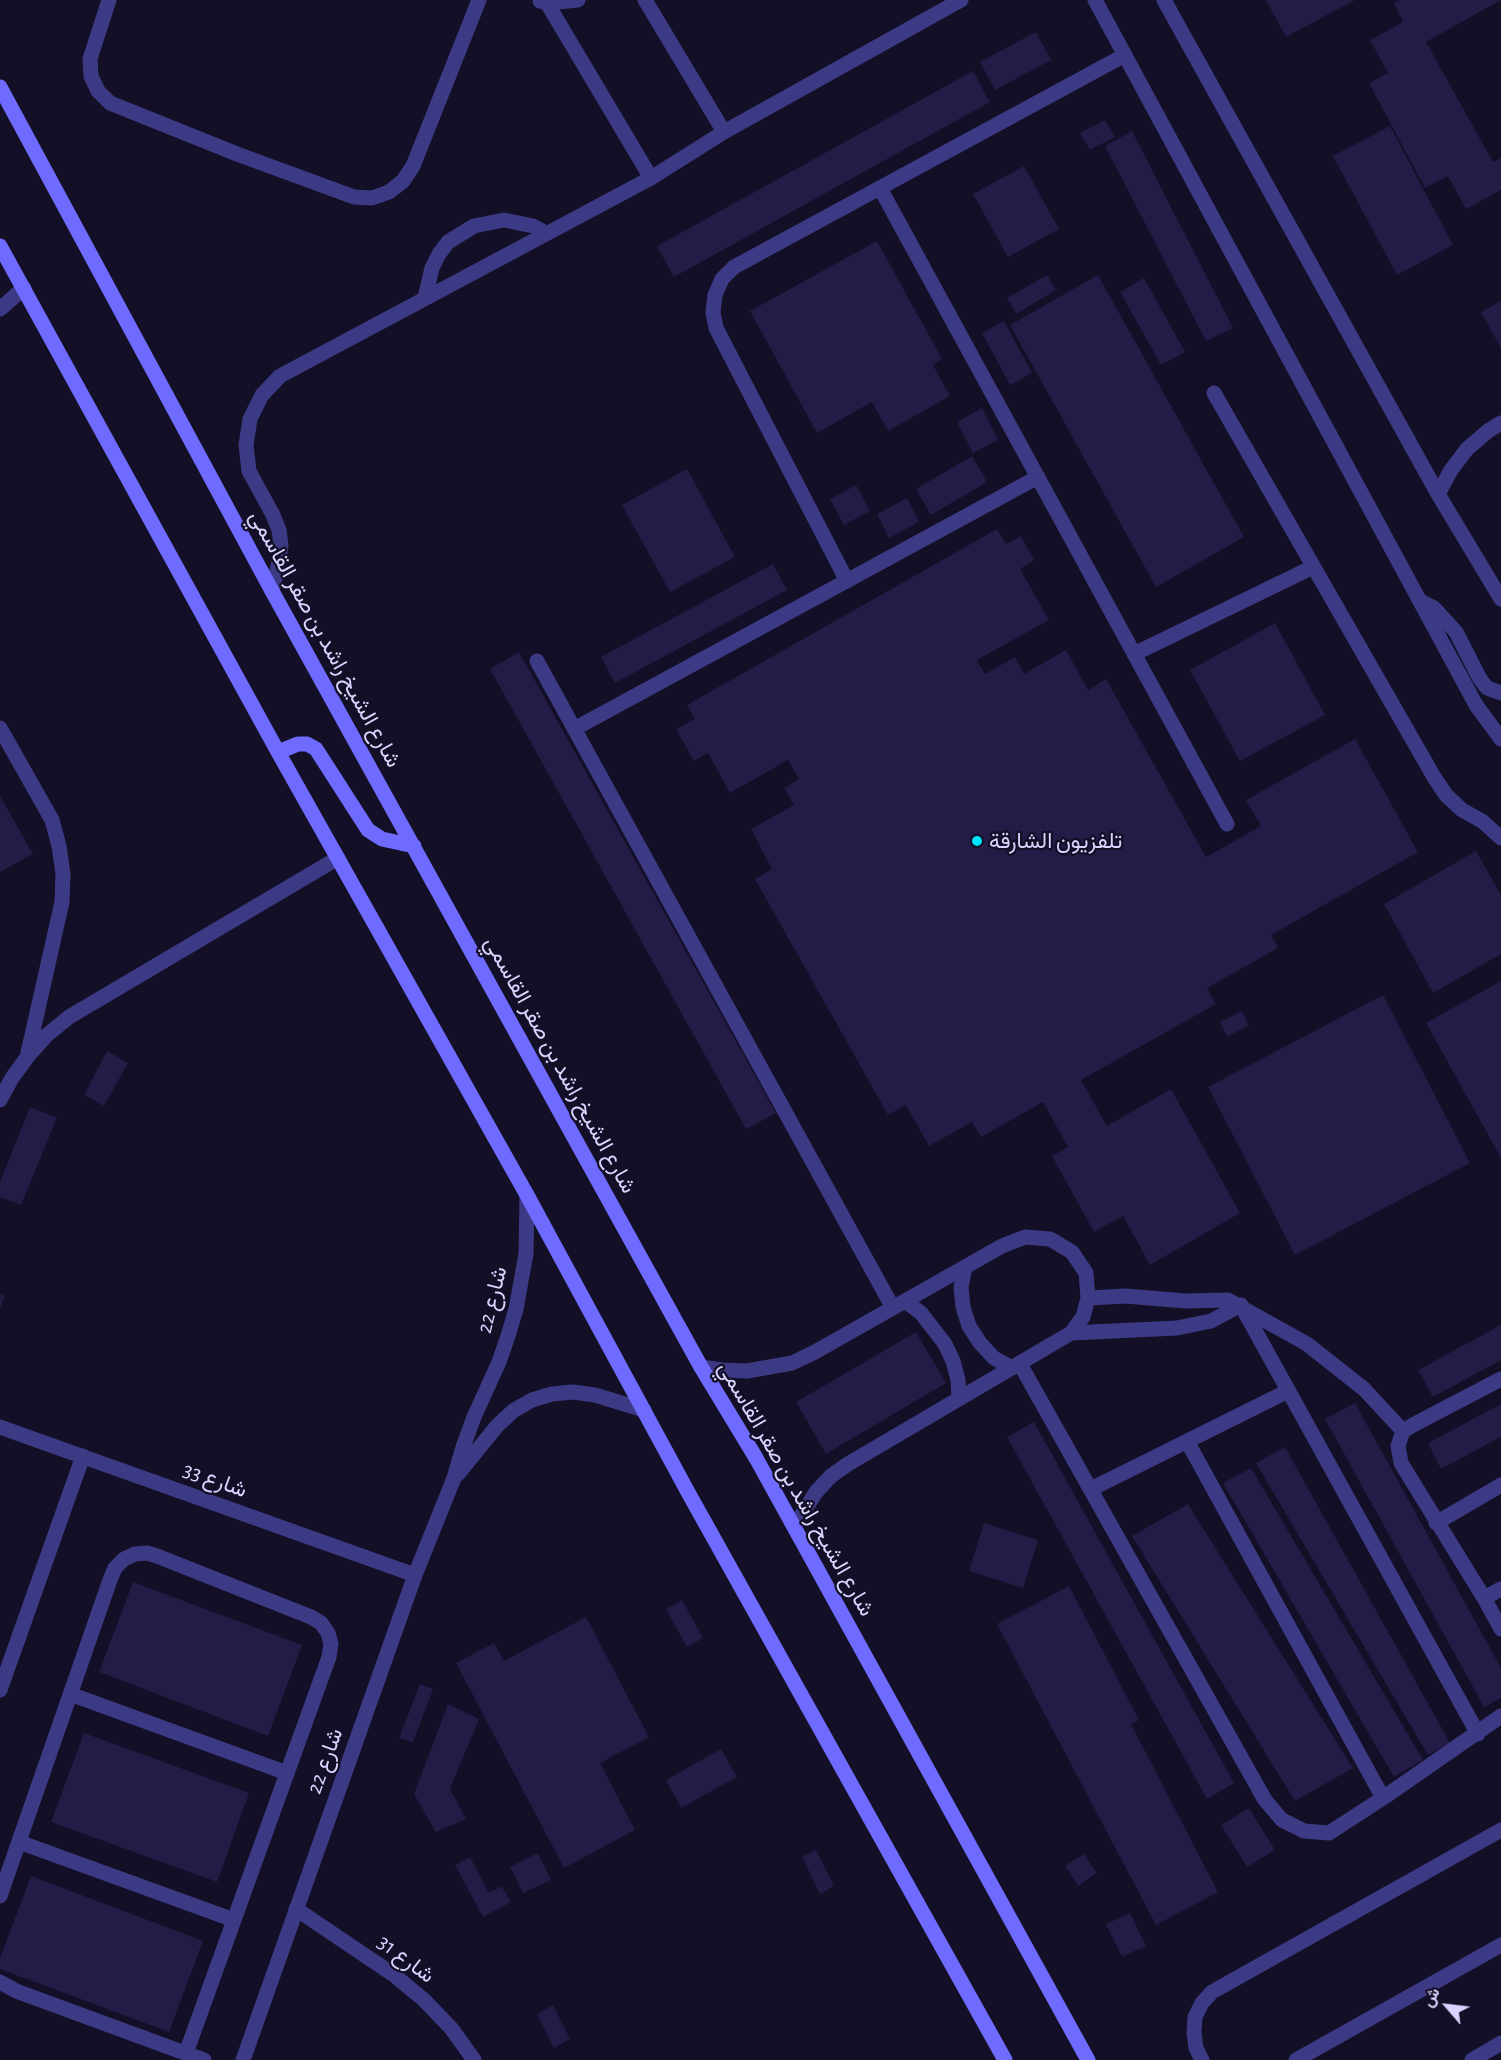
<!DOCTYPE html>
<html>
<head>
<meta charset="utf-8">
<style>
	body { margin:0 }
	#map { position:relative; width:1501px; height:2060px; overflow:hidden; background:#130f26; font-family:"Alegreya Sans",Vazirmatn,sans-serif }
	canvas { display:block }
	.north { position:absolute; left:1417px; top:1976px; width:60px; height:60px; -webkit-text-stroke:4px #130f26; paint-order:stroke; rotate:298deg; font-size:16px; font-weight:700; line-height:24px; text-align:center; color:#d9d4ff }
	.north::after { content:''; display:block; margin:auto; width:21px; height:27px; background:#d9d4ff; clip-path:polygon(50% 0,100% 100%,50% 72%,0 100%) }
</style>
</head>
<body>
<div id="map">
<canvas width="1501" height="2060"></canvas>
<div class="north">ش</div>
</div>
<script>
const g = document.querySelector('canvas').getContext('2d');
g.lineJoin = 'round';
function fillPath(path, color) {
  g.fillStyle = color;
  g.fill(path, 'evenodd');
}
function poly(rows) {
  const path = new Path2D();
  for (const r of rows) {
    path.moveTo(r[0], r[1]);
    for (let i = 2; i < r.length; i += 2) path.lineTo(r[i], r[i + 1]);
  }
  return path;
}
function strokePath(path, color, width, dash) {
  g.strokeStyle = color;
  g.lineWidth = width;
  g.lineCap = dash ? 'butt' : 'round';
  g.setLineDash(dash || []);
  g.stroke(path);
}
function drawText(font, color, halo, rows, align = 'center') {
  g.font = font + ' "Alegreya Sans",Vazirmatn,sans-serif';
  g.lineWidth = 4.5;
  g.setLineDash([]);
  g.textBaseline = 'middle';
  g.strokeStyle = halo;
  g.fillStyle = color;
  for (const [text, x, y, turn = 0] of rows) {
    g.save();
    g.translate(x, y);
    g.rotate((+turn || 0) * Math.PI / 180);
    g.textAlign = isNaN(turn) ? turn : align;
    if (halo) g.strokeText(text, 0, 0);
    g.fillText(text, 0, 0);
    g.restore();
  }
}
fillPath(poly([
	[1266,0,1355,0,1286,37],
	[1400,0,1501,0,1426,42,1493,162,1501,158,1501,190,1466,209,1448,176,1425,188,1369,83,1388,73,1370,40,1403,22,1394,3],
	[1036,32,1051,60,995,90,980,62],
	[973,71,990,102,674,277,657,246],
	[1105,120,1115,137,1090,150,1080,133],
	[1390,126,1453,245,1397,275,1333,156],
	[1132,131,1233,328,1206,341,1105,146],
	[1024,166,1059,229,1008,257,973,194],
	[877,241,942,359,933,365,950,396,888,431,872,402,817,433,750,311],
	[1047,275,1056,290,1016,314,1007,298],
	[1098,275,1244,537,1156,587,1010,325],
	[1144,278,1185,352,1161,365,1120,292],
	[1501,301,1501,348,1481,312],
	[1004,321,1032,373,1010,385,982,333],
	[982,408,998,440,973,453,957,422],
	[972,456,987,482,931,515,916,489],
	[687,469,735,557,670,592,622,505],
	[856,485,870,511,844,525,830,499],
	[907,498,919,522,889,538,877,514],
	[997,529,1006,544,1021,536,1034,560,1020,569,1049,620,977,660,985,674,1015,657,1024,674,1066,650,1088,690,1106,679,1206,857,1261,826,1246,800,1355,739,1418,852,1271,935,1278,948,1207,988,1216,1004,1081,1080,1107,1126,1171,1089,1240,1213,1150,1265,1123,1216,1094,1232,1052,1156,1068,1147,1043,1102,981,1137,972,1122,929,1146,906,1105,888,1115,755,879,772,869,751,829,794,805,784,788,799,779,788,760,730,793,708,753,694,761,676,729,695,719,687,705],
	[773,564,787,590,615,683,601,657],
	[1275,623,1325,715,1240,761,1190,670],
	[519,652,776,1113,746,1129,490,669],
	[0,796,33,854,0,872],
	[1476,851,1501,895,1501,954,1433,993,1384,904],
	[1501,981,1501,1158,1426,1023],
	[1383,995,1470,1163,1295,1255,1208,1087],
	[1242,1011,1249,1025,1227,1037,1220,1022],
	[107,1051,128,1063,104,1106,84,1095],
	[30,1107,57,1118,21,1205,0,1197,0,1182],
	[0,1294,5,1296,0,1308],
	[1501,1325,1501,1360,1433,1397,1418,1370],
	[916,1332,946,1383,826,1454,796,1402],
	[1355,1403,1501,1668,1501,1698,1484,1707,1325,1419],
	[1501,1404,1501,1437,1441,1469,1428,1443],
	[1034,1422,1234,1783,1207,1799,1007,1437],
	[1285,1447,1450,1743,1428,1755,1256,1463],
	[1251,1468,1423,1760,1394,1777,1223,1483],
	[1188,1504,1353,1768,1295,1801,1132,1536],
	[984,1523,1038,1540,1023,1588,969,1571],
	[133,1582,302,1645,268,1736,99,1672],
	[1069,1586,1139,1720,1131,1724,1218,1892,1156,1925,997,1624],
	[682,1600,703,1638,687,1647,666,1609],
	[586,1617,649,1737,600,1763,635,1830,564,1868,456,1663,494,1643,504,1661],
	[420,1684,433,1689,413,1742,399,1738],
	[448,1704,479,1719,450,1789,466,1819,436,1832,414,1794],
	[84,1733,249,1793,217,1882,51,1822],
	[721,1749,737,1777,681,1808,666,1780],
	[1249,1808,1275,1850,1247,1867,1221,1825],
	[816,1850,834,1886,820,1894,802,1857],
	[538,1853,551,1880,523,1893,510,1867],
	[1084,1854,1097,1873,1078,1886,1065,1866],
	[470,1857,489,1893,502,1886,511,1902,483,1917,455,1865],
	[31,1876,203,1941,169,2032,0,1969,0,1958],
	[1130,1913,1146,1946,1122,1957,1106,1924],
	[553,2005,570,2039,554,2048,537,2014]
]), '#241b47');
strokePath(poly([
	[109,0,90,59,91,76,98,91,110,103,237,154,354,197,372,198,389,192,403,181,413,166,479,0],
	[645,0,724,132],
	[540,1,547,3,578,0],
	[547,3,651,178],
	[880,188,1227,824],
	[425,298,432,268,439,254,448,242,474,226,504,220,533,226,546,233],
	[0,309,24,288],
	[1214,393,1434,777,1446,795,1462,810,1482,821,1501,838],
	[847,581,716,328,713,312,715,295,722,279,734,267,1125,55],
	[1134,654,1313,567],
	[537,661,893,1308],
	[0,728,52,820,59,846,63,874,62,902,28,1053],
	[574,729,1038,477],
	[0,1100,12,1078,28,1056,47,1035,69,1017,338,858],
	[965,1267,961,1287,963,1307,969,1326,980,1343,994,1358,1012,1368],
	[1088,1298,1126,1296,1185,1301,1228,1300,1307,1344,1364,1389,1403,1431],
	[905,1301,921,1313,945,1344,953,1361,958,1380,959,1399],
	[1241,1305,1478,1734],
	[1071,1333,1177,1328,1211,1321,1241,1305],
	[1020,1364,1265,1800,1282,1820,1304,1831,1329,1833,1383,1798,1501,1716],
	[701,1367,723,1370,747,1371,792,1363,815,1352,1002,1246,1025,1237,1050,1239,1072,1252,1086,1273,1088,1298,1083,1317,1071,1333,848,1464,831,1476,816,1492,794,1527],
	[1501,1379,1413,1425,1403,1431,1398,1446,1401,1463,1484,1598,1501,1629],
	[1187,1441,1383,1798],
	[1091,1489,1288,1391],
	[1436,1523,1501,1485],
	[1484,1598,1501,1589],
	[1202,2060,1196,2048,1194,2033,1195,2017,1202,2003,1212,1992,1501,1830],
	[1296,2060,1501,1945]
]), '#3d3a85', 15);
strokePath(poly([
	[1095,0,1476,705,1501,739],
	[1164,0,1438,494,1501,599],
	[1438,494,1451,470,1467,449,1488,431,1501,423],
	[272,591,279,562,281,546,279,530,273,515,249,471,246,445,250,419,262,395,280,376,651,178,724,132,961,0],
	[1422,602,1434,608,1456,632,1480,679,1487,688,1501,693],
	[0,1427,415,1575],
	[458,1474,497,1426,513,1411,532,1400,552,1394,573,1392,595,1395,644,1410],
	[0,1690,83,1456],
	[70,1694,287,1773],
	[19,1842,234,1920],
	[0,1896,110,1580,115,1568,124,1559,135,1554,147,1553,157,1556,311,1617,321,1623,328,1633,331,1644,329,1657,186,2053],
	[296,1909,394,1975,424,2000,451,2028,474,2060],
	[0,1982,16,1991,204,2060],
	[243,2060,415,1575,454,1478,463,1447,474,1417,499,1362,508,1336,516,1309,526,1254,527,1195],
	[1472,2060,1501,2043]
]), '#3d3a85', 15);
strokePath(poly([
	[0,87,272,591,701,1367,756,1458,1088,2060],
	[0,246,278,752,527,1195,689,1494,1005,2060],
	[278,752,298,744,307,744,316,749,368,830,382,839,414,846]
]), '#6f6bff', 15);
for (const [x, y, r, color] of [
	[977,841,6,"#00e5ff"]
]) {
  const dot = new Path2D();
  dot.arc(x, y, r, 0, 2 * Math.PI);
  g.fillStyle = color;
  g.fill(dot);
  strokePath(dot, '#130f26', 2);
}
drawText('22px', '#d9d4ff', '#130f26', [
	["شارع الشيخ راشد بن صقر القاسمي",325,639,61],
	["شارع الشيخ راشد بن صقر القاسمي",560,1065,61],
	["شارع 22",492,1300,-76],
	["شارع 33",215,1480,20],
	["شارع الشيخ راشد بن صقر القاسمي",796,1489,60],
	["شارع 22",325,1761,-70],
	["شارع 31",406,1959,37]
]);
drawText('22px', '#d9d4ff', '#130f26', [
	["تلفزيون الشارقة",989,841]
], 'left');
</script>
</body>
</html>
